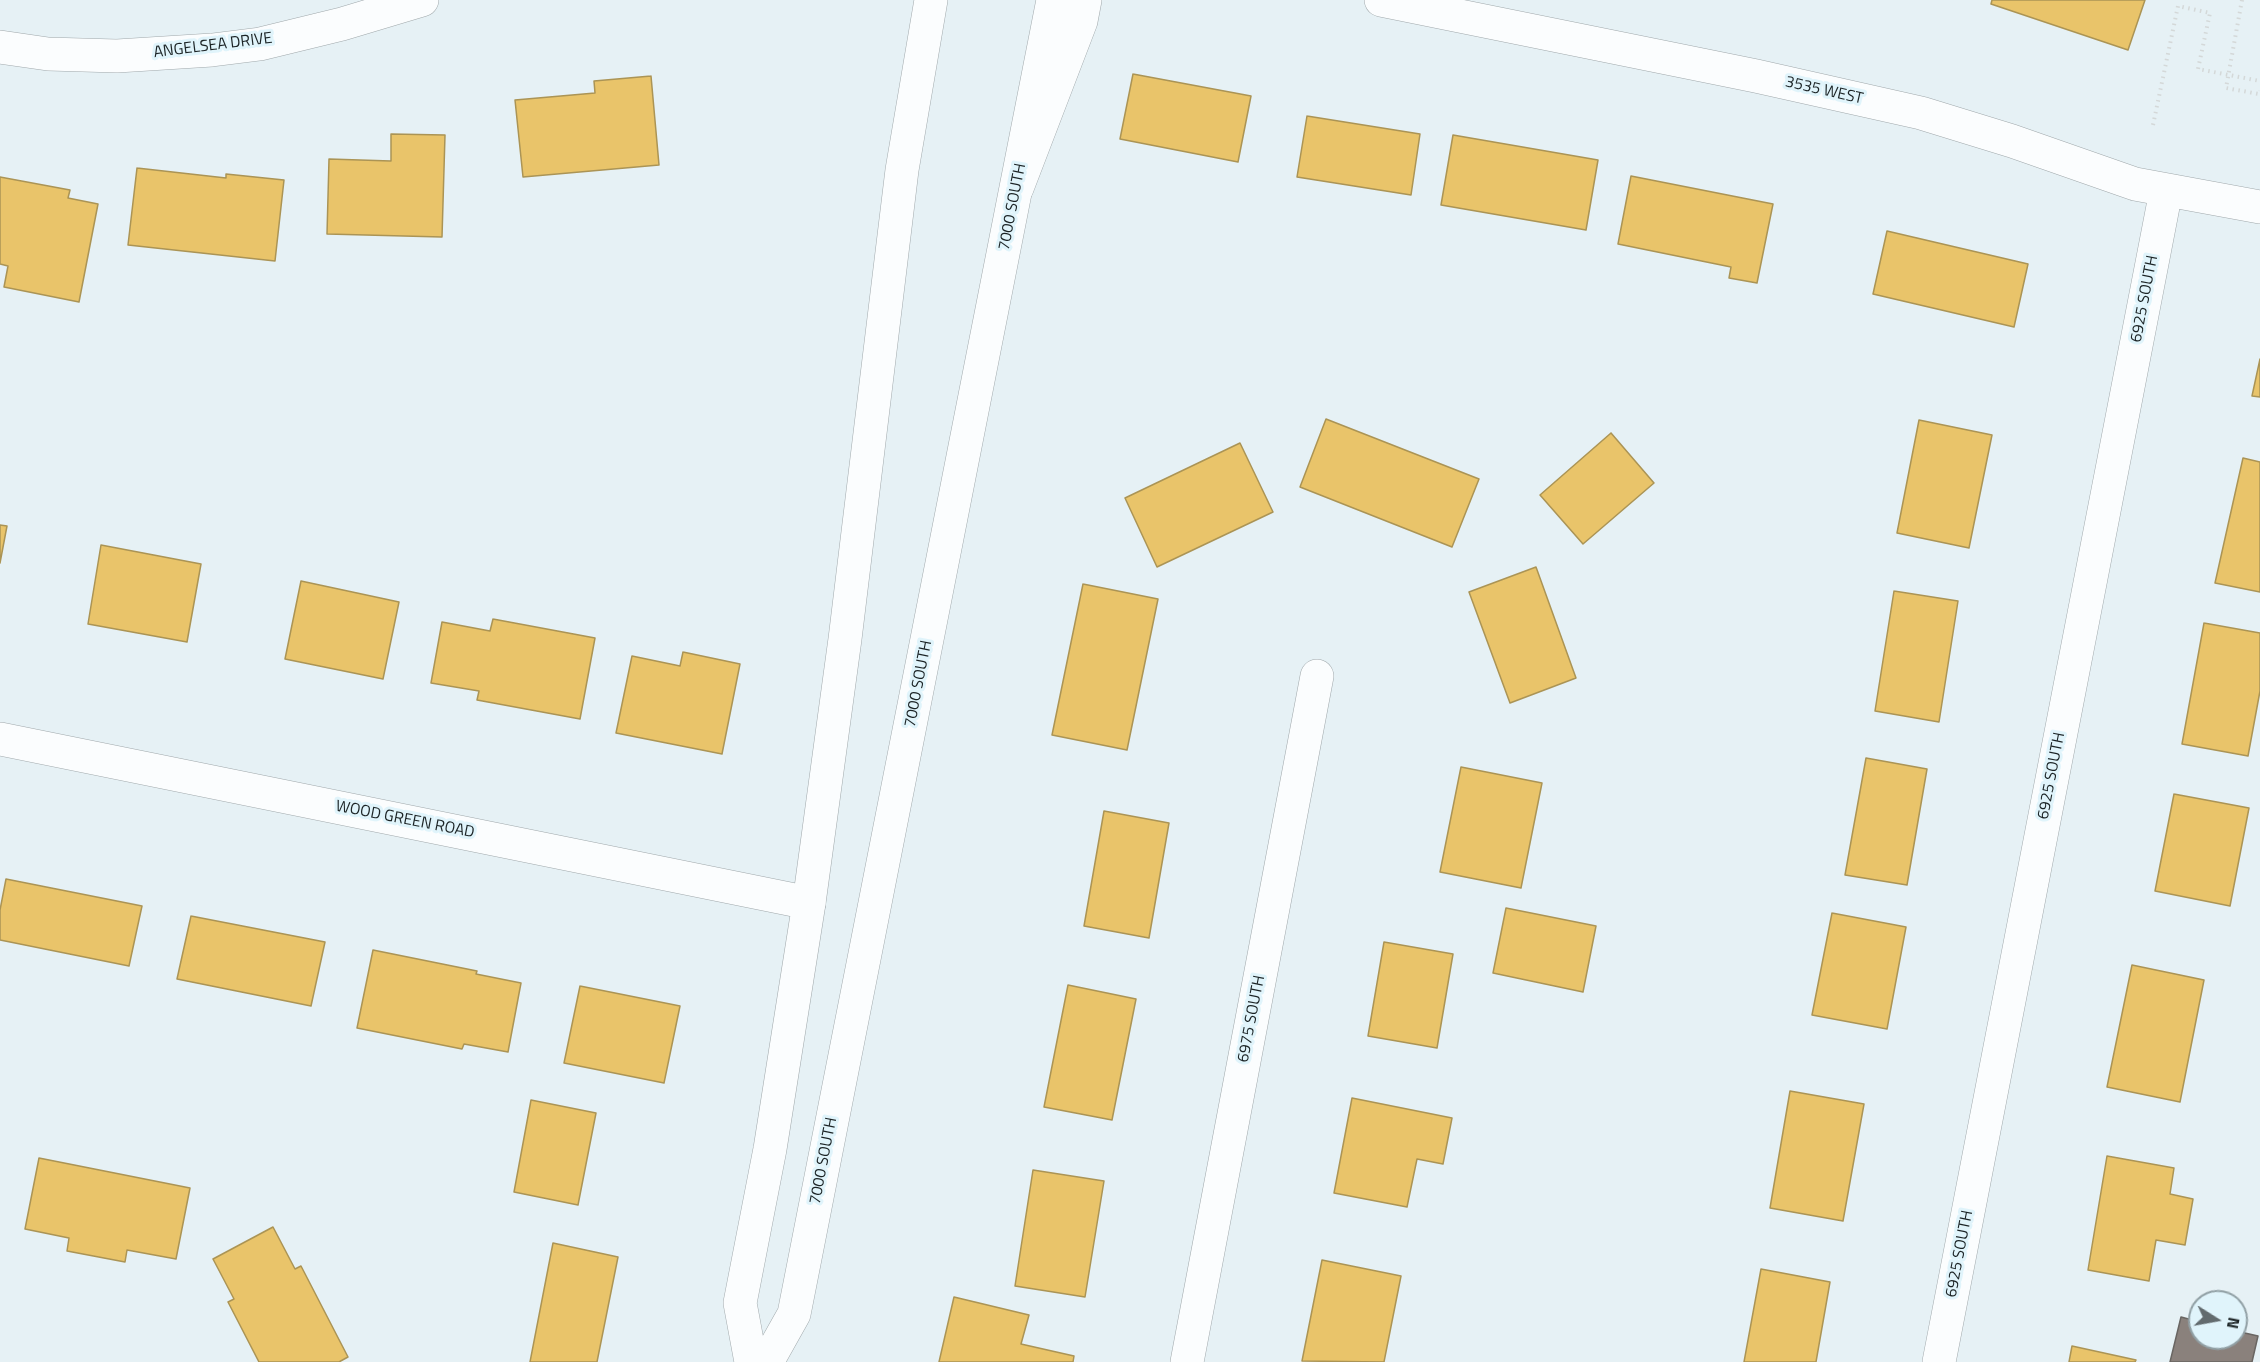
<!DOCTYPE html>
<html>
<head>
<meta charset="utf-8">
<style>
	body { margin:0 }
	#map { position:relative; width:2260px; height:1362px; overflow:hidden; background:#e6f1f5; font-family:"Titillium Web",sans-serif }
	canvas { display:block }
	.north { position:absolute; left:2188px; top:1290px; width:60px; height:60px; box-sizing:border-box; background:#e0f4fb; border:2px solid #91a0a5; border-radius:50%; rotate:101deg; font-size:16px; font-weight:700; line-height:24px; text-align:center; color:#1b2325 }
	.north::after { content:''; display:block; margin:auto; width:21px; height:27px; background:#626b6e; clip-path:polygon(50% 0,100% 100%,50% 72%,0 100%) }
</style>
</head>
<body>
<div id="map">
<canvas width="2260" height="1362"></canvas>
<div class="north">N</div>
</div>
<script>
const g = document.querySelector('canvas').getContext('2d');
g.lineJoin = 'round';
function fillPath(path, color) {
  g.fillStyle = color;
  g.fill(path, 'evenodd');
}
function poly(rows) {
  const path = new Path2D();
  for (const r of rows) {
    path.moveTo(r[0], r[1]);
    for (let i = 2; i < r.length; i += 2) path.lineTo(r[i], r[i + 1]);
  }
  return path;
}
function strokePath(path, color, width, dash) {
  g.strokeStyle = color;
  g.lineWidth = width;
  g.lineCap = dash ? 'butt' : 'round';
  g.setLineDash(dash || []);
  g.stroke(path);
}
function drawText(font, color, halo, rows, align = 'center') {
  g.font = font + ' "Titillium Web",sans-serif';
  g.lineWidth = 6;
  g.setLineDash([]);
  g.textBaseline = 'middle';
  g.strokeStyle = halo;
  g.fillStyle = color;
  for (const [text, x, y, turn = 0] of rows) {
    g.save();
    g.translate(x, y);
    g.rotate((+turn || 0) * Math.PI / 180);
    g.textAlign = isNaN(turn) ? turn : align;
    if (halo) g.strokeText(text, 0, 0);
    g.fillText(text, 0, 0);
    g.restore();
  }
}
const homes = poly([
	[1992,0,2145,0,2128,50,1991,4,1992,0],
	[1133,74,1251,96,1238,162,1120,139,1133,74],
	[651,76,659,165,523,177,515,100,595,93,594,81,651,76],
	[1307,116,1420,134,1411,195,1297,177,1307,116],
	[391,134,445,135,442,237,327,234,329,159,391,161,391,134],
	[1453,135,1598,160,1586,230,1441,205,1453,135],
	[137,168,226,178,226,174,284,180,275,261,128,245,137,168],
	[1631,176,1773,204,1757,283,1729,278,1731,267,1618,244,1631,176],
	[0,177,70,190,68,198,98,204,79,302,4,287,8,266,0,264,0,177],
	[1887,231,2028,264,2014,327,1873,294,1887,231],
	[2260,359,2260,397,2252,396,2260,359],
	[1326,419,1479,479,1452,547,1300,487,1326,419],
	[1919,420,1992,435,1969,548,1897,533,1919,420],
	[1611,433,1654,483,1583,544,1540,495,1611,433],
	[1240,443,1273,512,1157,567,1125,498,1240,443],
	[2243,458,2260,462,2260,592,2215,583,2243,458],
	[0,525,7,526,0,563,0,525],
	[101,545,201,564,187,642,88,624,101,545],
	[1536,567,1576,678,1510,703,1469,592,1536,567],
	[301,581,399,602,383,679,285,659,301,581],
	[1083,584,1158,599,1127,750,1052,735,1083,584],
	[1894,591,1958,601,1939,722,1875,711,1894,591],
	[493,619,595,638,580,719,477,700,479,691,431,683,442,622,490,631,493,619],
	[2204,623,2260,633,2260,691,2248,756,2182,744,2204,623],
	[683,652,740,664,722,754,616,733,632,656,680,666,683,652],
	[1866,758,1927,769,1907,885,1845,875,1866,758],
	[1461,767,1542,783,1521,888,1440,872,1461,767],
	[2174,794,2249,808,2230,906,2155,891,2174,794],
	[1104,811,1169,823,1149,938,1084,926,1104,811],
	[6,879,142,906,129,966,0,940,0,910,6,879],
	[1506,908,1596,926,1583,992,1493,973,1506,908],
	[1832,913,1906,927,1887,1029,1812,1015,1832,913],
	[191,916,325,942,311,1006,177,979,191,916],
	[1384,942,1453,954,1437,1048,1368,1036,1384,942],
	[373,950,477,971,476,974,521,983,508,1052,464,1044,462,1049,357,1028,373,950],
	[2132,965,2204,980,2180,1102,2107,1087,2132,965],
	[1068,985,1136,999,1112,1120,1044,1107,1068,985],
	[580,986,680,1006,664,1083,564,1063,580,986],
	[1790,1091,1864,1104,1843,1221,1770,1208,1790,1091],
	[1352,1098,1452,1118,1443,1164,1417,1159,1407,1207,1334,1193,1352,1098],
	[531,1100,596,1113,578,1205,514,1192,531,1100],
	[2107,1156,2174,1168,2170,1194,2193,1199,2185,1245,2156,1240,2149,1281,2088,1270,2107,1156],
	[39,1158,190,1188,176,1259,127,1250,125,1262,67,1251,69,1238,25,1229,39,1158],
	[1033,1170,1104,1181,1085,1297,1015,1286,1033,1170],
	[273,1227,295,1269,301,1266,348,1357,339,1362,259,1362,228,1302,234,1299,213,1259,273,1227],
	[553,1243,618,1257,597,1362,530,1362,553,1243],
	[1322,1260,1401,1276,1384,1362,1302,1361,1322,1260],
	[1761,1269,1830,1282,1816,1362,1744,1362,1761,1269],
	[954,1297,1029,1315,1021,1344,1074,1356,1073,1362,939,1362,954,1297],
	[2072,1346,2136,1360,2135,1362,2069,1362,2072,1346]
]);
fillPath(homes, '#e9c46a');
strokePath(homes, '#ab9455', 1.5);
const industry = poly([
	[2181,1317,2200,1322,2200,1338,2236,1338,2236,1331,2258,1336,2252,1362,2170,1362,2181,1317]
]);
fillPath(industry, '#8a817c');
strokePath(industry, '#696562', 1.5);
const minor = poly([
	[1381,0,1756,76,1921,113,2012,141,2135,184,2260,207],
	[0,47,48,54,117,56,212,50,260,44,342,24,422,0],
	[0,739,809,903],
	[1187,1362,1317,676],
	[1939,1362,2166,191]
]);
const secondary = poly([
	[751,1362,740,1303,770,1149,809,903,845,639,902,170,931,0],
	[767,1362,794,1314,1053,0]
]);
const motorway = poly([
	[1017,188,1081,21,1085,0]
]);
strokePath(minor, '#a0a8ab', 34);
strokePath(secondary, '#a0a8ab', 34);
strokePath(motorway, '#a0a8ab', 34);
strokePath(poly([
	[2153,125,2178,6,2210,13,2198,69,2260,81]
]), '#d4d8d8', 4, [1.5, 4.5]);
strokePath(minor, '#fbfdfe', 33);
strokePath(secondary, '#fbfdfe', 33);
strokePath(motorway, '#fbfdfe', 33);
strokePath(poly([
	[2242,0,2226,88,2259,94,2260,91]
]), '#d4d8d8', 4, [1.5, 4.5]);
drawText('16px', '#1b2325', '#e0f4fb', [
	["ANGELSEA DRIVE",213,46,-7],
	["3535 WEST",1824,91,13],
	["7000 SOUTH",1013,207,-79],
	["6925 SOUTH",2145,299,-79],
	["7000 SOUTH",919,684,-79],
	["6925 SOUTH",2052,776,-79],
	["WOOD GREEN ROAD",405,820,11],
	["6975 SOUTH",1252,1019,-79],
	["7000 SOUTH",824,1161,-79],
	["6925 SOUTH",1960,1254,-79]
]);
</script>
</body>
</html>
